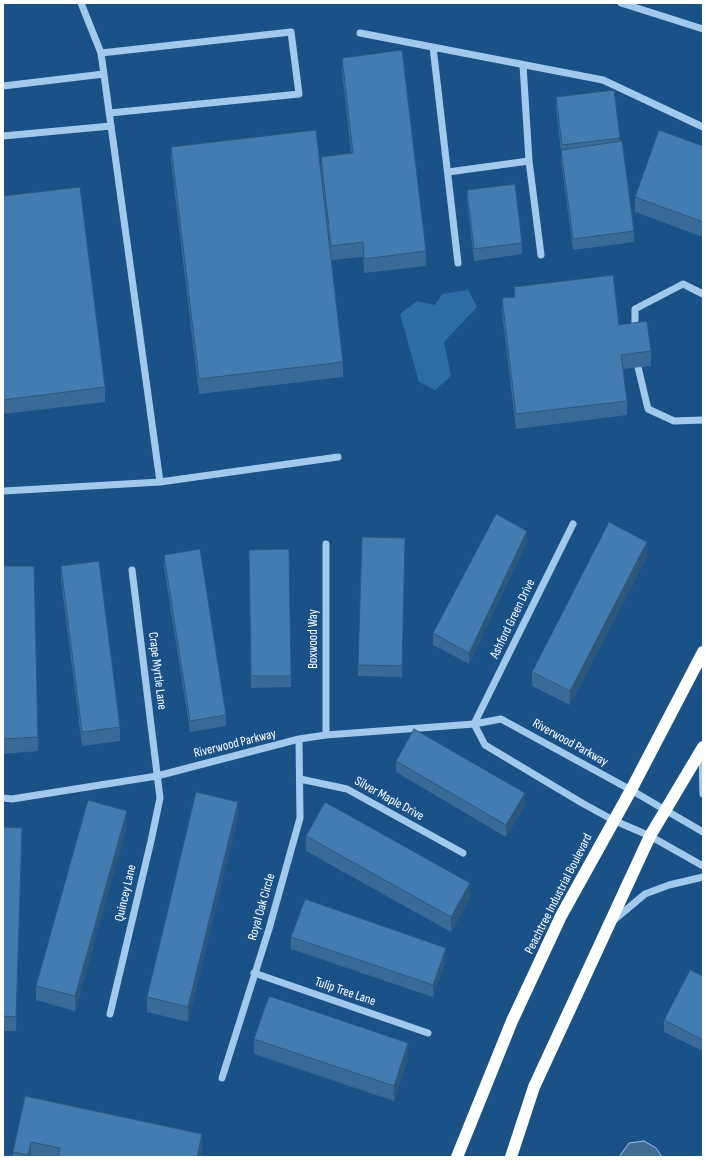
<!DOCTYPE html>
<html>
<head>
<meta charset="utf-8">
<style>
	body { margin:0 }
	#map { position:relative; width:706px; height:1160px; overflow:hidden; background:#1a5288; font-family:"Sofia Sans Condensed",sans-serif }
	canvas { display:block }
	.frame { position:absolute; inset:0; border:4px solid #fff; pointer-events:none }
</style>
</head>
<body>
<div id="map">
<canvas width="706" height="1160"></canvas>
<div class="frame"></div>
</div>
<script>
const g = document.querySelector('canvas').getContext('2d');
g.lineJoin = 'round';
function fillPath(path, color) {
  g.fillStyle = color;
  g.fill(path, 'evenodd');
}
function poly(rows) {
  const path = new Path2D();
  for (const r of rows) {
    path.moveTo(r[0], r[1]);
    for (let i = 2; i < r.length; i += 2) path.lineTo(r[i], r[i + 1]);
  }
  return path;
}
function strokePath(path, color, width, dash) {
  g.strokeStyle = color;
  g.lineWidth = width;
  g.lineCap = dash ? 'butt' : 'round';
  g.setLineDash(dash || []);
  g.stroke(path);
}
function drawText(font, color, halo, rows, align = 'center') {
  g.font = font + ' "Sofia Sans Condensed",sans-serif';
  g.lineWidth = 3.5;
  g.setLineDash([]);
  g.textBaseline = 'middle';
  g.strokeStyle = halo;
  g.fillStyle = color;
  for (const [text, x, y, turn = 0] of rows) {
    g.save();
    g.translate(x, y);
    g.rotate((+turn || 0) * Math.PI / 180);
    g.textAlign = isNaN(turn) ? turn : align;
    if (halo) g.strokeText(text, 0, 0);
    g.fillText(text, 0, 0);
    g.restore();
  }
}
fillPath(poly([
	[468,290,477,307,444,342,451,376,435,390,419,382,400,314,417,301,435,305,442,294]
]), '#2d6ca6');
const water = poly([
	[644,1141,656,1148,662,1157,619,1157,629,1143,644,1141]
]);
fillPath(water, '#436c93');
strokePath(water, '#95c5ef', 1);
strokePath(poly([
	[81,3,101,53,160,482,338,457],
	[621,3,703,29],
	[360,33,603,80,703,127],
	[433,47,458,263],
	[101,53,291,32,299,94,110,113],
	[3,86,104,74],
	[3,136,111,126],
	[529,161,541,255],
	[448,172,529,161,523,65],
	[635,331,635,309,683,284,703,294],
	[638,367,648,409,674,421,703,420],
	[4,491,160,482],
	[326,544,326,735],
	[474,724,485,745,582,803,613,820,650,836,703,866],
	[474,724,573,524],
	[702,752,703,794],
	[300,779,347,789,463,853],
	[3,798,12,799,157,776,299,739,326,735,474,724,501,719,631,790,703,832],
	[614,920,645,894,669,885,703,877],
	[254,973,428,1033],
	[110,1014,151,841,160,798,132,570],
	[222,1078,269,929,300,818,299,739]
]), '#a2c9ec', 7);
strokePath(poly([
	[457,1157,512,1021,561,916,631,790,703,652],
	[511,1157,534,1087,650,836,703,747]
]), '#fff', 12);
fillPath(poly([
	[342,58,426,251,426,266,364,273,363,257,331,260,321,171,321,157,351,153,342,72],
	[556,97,620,138,620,142,634,231,634,242,573,250,561,161,561,152,556,108],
	[703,146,703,237,635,212,635,197],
	[171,147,343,362,343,377,199,394,171,162],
	[467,190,522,243,522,254,474,261,467,201],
	[3,196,105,387,105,402,3,414],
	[514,287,619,325,651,351,651,366,623,369,627,401,627,415,516,429,502,313,502,298,514,297],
	[527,542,469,664,433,645,433,633],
	[289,549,291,687,251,688,249,550],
	[405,550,402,677,358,676,358,665],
	[164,555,226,715,226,726,190,732,164,567],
	[647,556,570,705,532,686,532,672],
	[3,566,38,737,38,751,3,754],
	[61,566,120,727,120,741,82,746,61,580],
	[396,761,525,805,506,837,396,772],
	[238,817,188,1022,147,1012,147,997],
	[127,825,75,1011,36,1000,36,986],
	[3,827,22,842,16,1031,3,1031],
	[306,836,470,898,451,932,306,851],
	[291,937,446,959,433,997,291,949],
	[703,976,703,1051,664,1032,664,1020],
	[254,1039,408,1058,394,1101,254,1054],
	[25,1096,202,1149,201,1157,35,1157,31,1156,31,1157,13,1157,13,1152]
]), '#3a6b98');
fillPath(poly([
	[527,531,527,542,469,664,469,653],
	[405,538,405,550,402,677,402,666],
	[647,542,647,556,570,705,570,691],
	[525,793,525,805,506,837,506,825],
	[238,802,238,817,188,1022,188,1007],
	[127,811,127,825,75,1011,75,996],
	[22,828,22,842,16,1031,16,1017],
	[470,883,470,898,451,932,451,917],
	[446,948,446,959,433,997,433,985],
	[408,1043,408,1058,394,1101,394,1086],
	[202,1134,202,1149,201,1157,197,1157],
	[31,1142,31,1157,28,1157]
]), '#2f577c');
const building = poly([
	[402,50,426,251,364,259,363,242,331,246,321,157,353,153,342,58,402,50],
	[614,90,620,138,562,145,556,97,614,90],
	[316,130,343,362,199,379,171,147,316,130],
	[659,130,703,146,703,222,635,197,659,130],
	[622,141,634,231,573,239,561,150,622,141],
	[515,184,522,243,474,249,467,190,515,184],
	[80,187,105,387,3,400,3,196,80,187],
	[613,275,619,325,647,321,651,351,621,355,627,401,516,414,502,298,515,297,514,287,613,275],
	[496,514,527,531,469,653,433,633,496,514],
	[609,522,647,542,570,691,532,672,609,522],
	[362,537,405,538,402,666,358,665,362,537],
	[200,549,226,715,190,721,164,555,200,549],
	[289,549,291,676,251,676,249,550,289,549],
	[99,561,120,727,82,732,61,566,99,561],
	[3,566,34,566,38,737,3,739,3,566],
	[414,729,525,793,506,825,396,761,414,729],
	[196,792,238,802,188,1007,147,997,196,792],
	[88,800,127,811,75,996,36,986,88,800],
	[325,802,470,883,451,917,306,836,325,802],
	[3,827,22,828,16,1017,3,1016,3,827],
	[305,899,446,948,433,985,291,937,305,899],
	[690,970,703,976,703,1040,664,1020,690,970],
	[269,996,408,1043,394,1086,254,1039,269,996],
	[25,1096,202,1134,197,1157,58,1157,60,1148,31,1142,28,1155,13,1152,25,1096]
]);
fillPath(building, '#437cb1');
strokePath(building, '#2f577c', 1);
drawText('13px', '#fff', '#1a5288', [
	["Ashford Green Drive",513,619,-64],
	["Boxwood Way",314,639,-90],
	["Crape Myrtle Lane",157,671,83],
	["Riverwood Parkway",570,743,29],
	["Riverwood Parkway",235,744,-14],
	["Silver Maple Drive",389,799,29],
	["Quincey Lane",126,893,-77],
	["Peachtree Industrial Boulevard",559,894,-63],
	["Royal Oak Circle",262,907,-74],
	["Tulip Tree Lane",345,992,19]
]);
</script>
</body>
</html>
